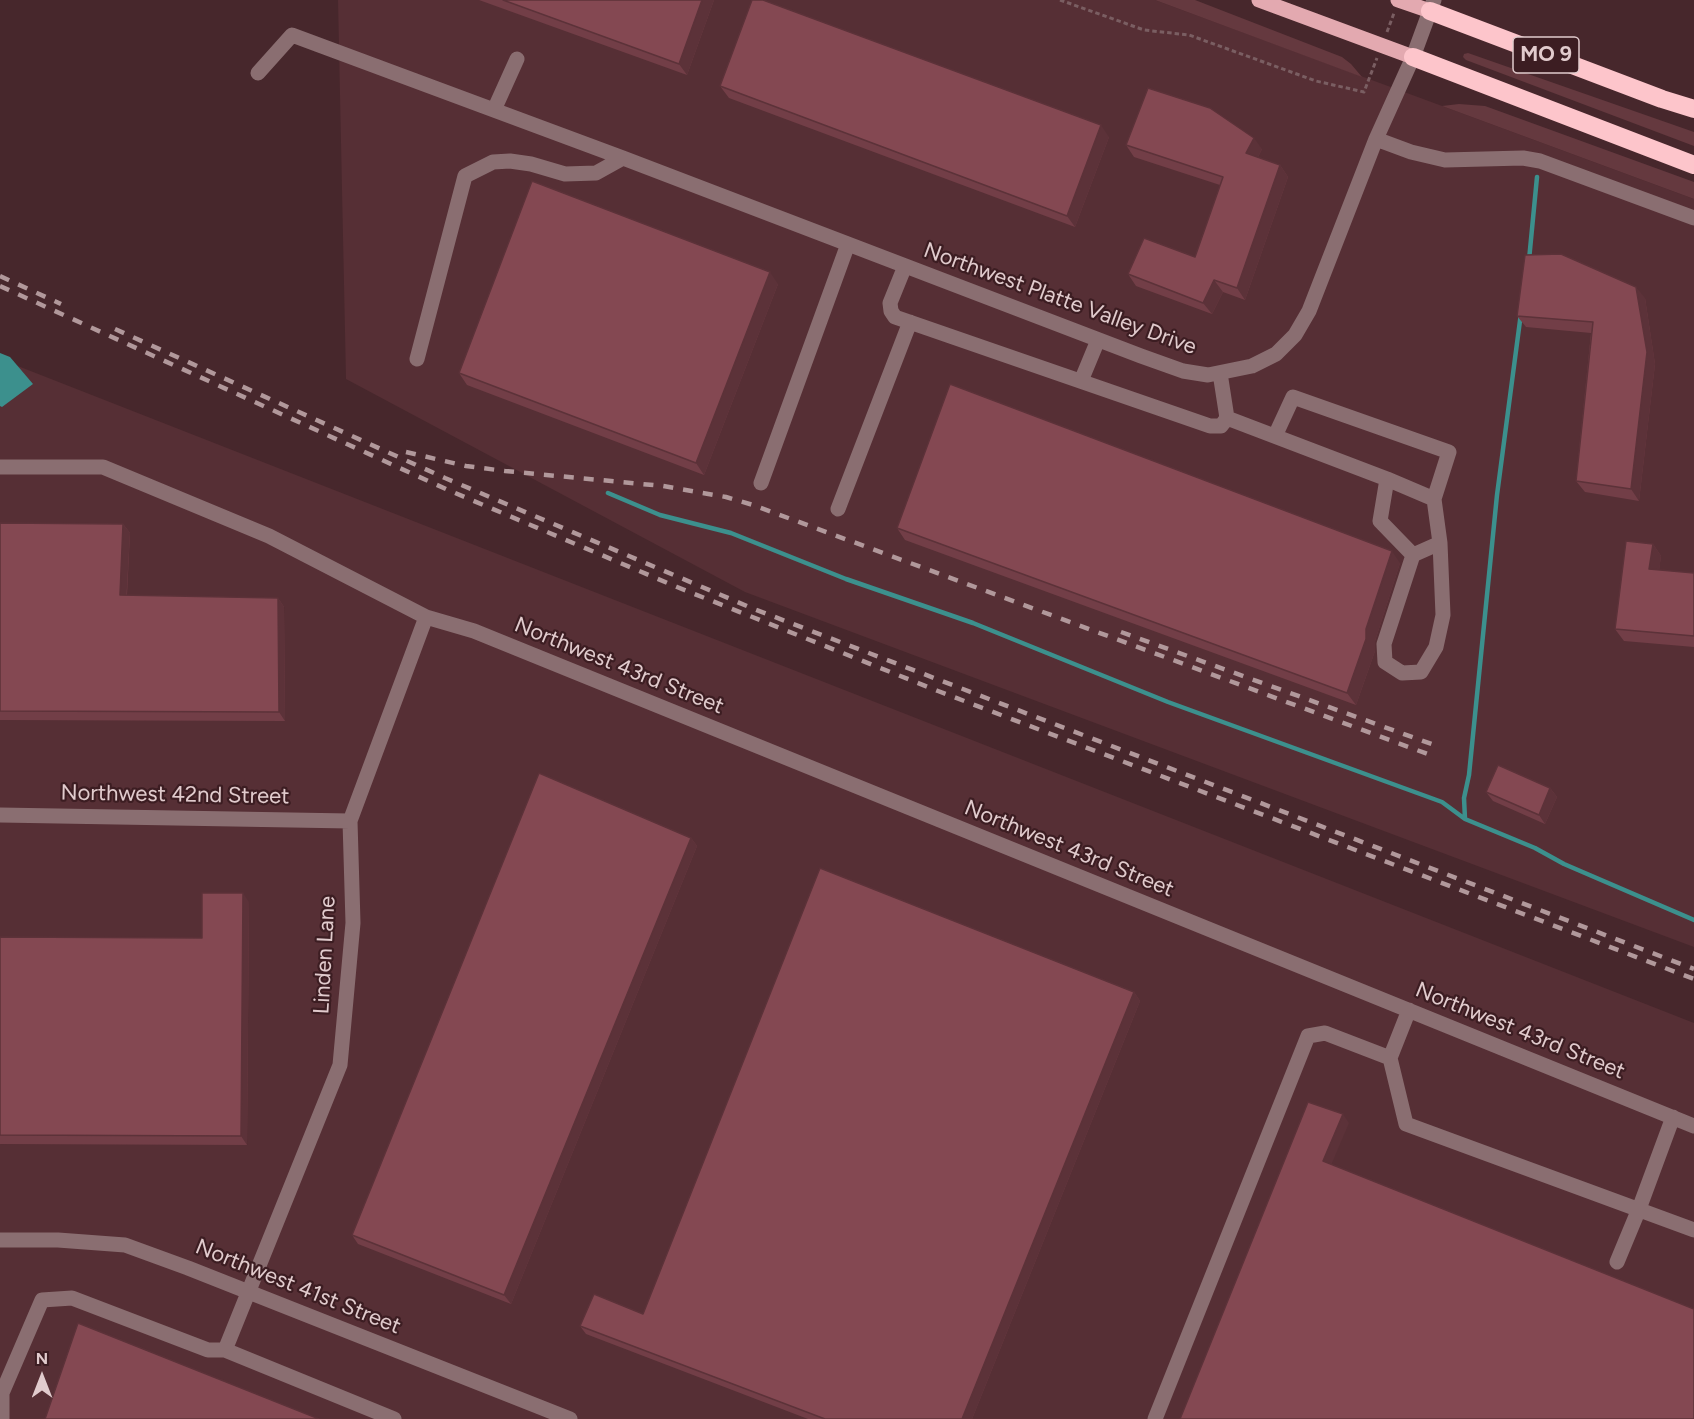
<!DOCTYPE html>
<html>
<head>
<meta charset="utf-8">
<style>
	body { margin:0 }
	#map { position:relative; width:1694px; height:1419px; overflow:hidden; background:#47272c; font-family:Figtree,sans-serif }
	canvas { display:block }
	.north { position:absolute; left:12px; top:1347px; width:60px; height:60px; -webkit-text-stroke:4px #3c1d22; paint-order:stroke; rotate:0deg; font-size:16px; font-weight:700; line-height:24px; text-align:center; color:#e1cbcd }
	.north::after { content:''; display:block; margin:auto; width:21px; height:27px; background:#e1cbcd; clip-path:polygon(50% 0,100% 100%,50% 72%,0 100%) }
</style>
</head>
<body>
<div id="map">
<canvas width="1694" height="1419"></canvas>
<div class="north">N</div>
</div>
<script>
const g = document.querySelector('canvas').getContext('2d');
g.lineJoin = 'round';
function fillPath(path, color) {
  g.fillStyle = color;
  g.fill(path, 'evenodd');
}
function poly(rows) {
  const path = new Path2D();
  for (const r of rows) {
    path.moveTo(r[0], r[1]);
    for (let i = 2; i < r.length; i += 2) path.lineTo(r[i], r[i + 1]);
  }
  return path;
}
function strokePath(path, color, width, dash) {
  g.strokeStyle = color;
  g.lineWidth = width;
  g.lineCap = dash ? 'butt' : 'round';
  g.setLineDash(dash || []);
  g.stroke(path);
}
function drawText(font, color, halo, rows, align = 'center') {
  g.font = font + ' Figtree,sans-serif';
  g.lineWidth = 4.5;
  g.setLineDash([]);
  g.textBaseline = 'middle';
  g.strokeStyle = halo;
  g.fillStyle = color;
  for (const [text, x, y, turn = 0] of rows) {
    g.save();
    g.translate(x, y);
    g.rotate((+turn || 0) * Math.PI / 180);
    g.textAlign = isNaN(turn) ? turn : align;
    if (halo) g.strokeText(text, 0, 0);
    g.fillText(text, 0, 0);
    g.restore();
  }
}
fillPath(poly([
	[338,0,1155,0,1694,199,1694,947,745,592,346,379],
	[0,359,1694,1023,1694,1419,0,1419]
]), '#562f35');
fillPath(poly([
	[1155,0,1195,0,1342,57,1351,64,1362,77],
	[1468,53,1694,132,1694,146,1466,60,1463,57,1464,54],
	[1459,104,1485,106,1694,182,1694,199,1442,106]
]), '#65393f');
fillPath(poly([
	[0,353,10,357,33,384,2,407,0,406]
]), '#3c908d');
strokePath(poly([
	[1529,260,1537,177],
	[608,493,660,515,731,533,846,579,973,623,1168,702,1442,802,1465,819,1535,848,1564,864,1694,920],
	[1465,819,1464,798,1469,775,1497,495,1521,313]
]), '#3c908d', 4.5);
strokePath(poly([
	[1060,0,1144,30,1189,35,1316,81,1364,92,1377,58],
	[1387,32,1394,13]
]), '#7a5e62', 3, [4.5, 3]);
strokePath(poly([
	[258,73,292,35,623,158,1141,356,1183,371,1208,375,1252,366,1276,354,1295,335,1309,311,1376,139,1413,57,1434,0],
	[494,110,517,59],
	[1376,139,1411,152,1445,160,1523,158,1540,161,1694,218],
	[905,266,890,303,891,311,895,317,1210,426,1221,426,1227,418,1220,373],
	[417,359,465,176,493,162,510,161,531,164,565,174,596,173,623,158],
	[1081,381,1098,340],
	[1227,418,1387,479,1434,499,1440,543,1443,615,1436,647,1421,672,1402,673,1385,662,1384,644,1413,555,1380,521,1387,479],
	[1275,436,1293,397,1449,452,1434,499],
	[0,467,103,467,269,536,426,617,474,631,1694,1126],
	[761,483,848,244],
	[838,509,910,322],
	[1413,555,1440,543],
	[0,815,350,821],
	[1390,1058,1409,1010],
	[0,1240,58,1240,125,1245,188,1268,570,1419],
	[1617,1262,1639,1209,1673,1117],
	[2,1419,2,1393,42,1300,72,1298,208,1350,225,1350],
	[394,1419,225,1350,340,1065,353,923,350,821,426,617],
	[1155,1419,1308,1036,1325,1033,1390,1058,1406,1124,1694,1230]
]), '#8a6e71', 15);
strokePath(poly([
	[1259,0,1413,57],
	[1398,0,1430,11]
]), '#e3a9b0', 15);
strokePath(poly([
	[1430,11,1662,99,1694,109],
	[1413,57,1694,165]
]), '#fdc5cb', 18);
strokePath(poly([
	[0,276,61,304],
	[0,286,448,490,677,587,938,691,1694,979],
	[115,329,445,478,754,609,1694,969],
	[406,452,466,466,505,471,663,486,726,497,753,505,1433,756],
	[1121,632,1437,746]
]), '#b1989b', 4.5, [10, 10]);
fillPath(poly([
	[479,0,714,0,687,75],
	[720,86,1109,137,1075,227,729,98],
	[1126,145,1262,149,1258,157,1280,165,1288,177,1245,300,1223,292,1212,314,1136,286,1128,274,1195,257,1220,185,1134,157],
	[778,284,704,475,467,385,459,373],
	[1645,298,1655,364,1639,501,1585,492,1576,481,1591,333,1526,327,1517,316],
	[0,523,123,524,130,533,127,595,278,598,284,607,285,721,0,720],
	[897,528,1400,563,1375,641,1375,651,1356,705,905,540],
	[1653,544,1661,556,1659,570,1694,573,1694,647,1624,641,1615,629],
	[1550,788,1557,797,1545,824,1493,801,1486,792],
	[691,838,697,846,511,1304,358,1244,352,1235],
	[249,902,247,1145,0,1144,0,937,202,938],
	[1134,992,1140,1001,972,1419,808,1419,586,1334,580,1326,643,1314]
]), '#723e47');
fillPath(poly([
	[702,0,714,0,687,75,679,64],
	[1101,125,1109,137,1075,227,1067,216],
	[1254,138,1262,149,1254,165,1246,153],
	[1280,165,1288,177,1245,300,1237,288],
	[770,272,778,284,704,475,696,463],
	[1214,280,1223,292,1212,314,1203,303],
	[1636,287,1645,298,1655,364,1639,501,1631,489],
	[123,524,130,533,126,604,120,595],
	[1653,544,1661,556,1658,580,1649,569],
	[1392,551,1400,563,1375,641,1375,651,1356,705,1347,693,1366,629],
	[278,598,284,607,285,721,279,712],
	[1550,788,1557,797,1545,824,1539,815],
	[691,838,697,846,511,1304,504,1295],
	[243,893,249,902,247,1145,241,1136],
	[1134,992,1140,1001,972,1419,962,1419],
	[1343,1114,1349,1123,1329,1170,1323,1161]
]), '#5c3239');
const building = poly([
	[503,0,702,0,679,64,503,0],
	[752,0,763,0,1101,125,1067,216,720,86,752,0],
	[1148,88,1210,108,1254,138,1246,153,1280,165,1237,288,1214,280,1203,303,1128,274,1144,238,1195,257,1223,177,1126,145,1148,88],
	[532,181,770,272,696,463,459,373,532,181],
	[1561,254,1636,287,1647,352,1631,489,1576,481,1593,322,1517,316,1525,255,1561,254],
	[950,384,1392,551,1366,629,1366,639,1347,693,897,528,950,384],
	[0,523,123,524,120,595,278,598,279,712,0,711,0,523],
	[1626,541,1653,544,1649,569,1694,573,1694,636,1615,629,1626,541],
	[1498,765,1550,788,1539,815,1486,792,1498,765],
	[539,773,691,838,504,1295,352,1235,539,773],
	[820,868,1134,992,962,1419,825,1419,580,1326,594,1294,643,1314,820,868],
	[202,893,243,893,241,1136,0,1135,0,937,202,938,202,893],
	[1308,1102,1343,1114,1323,1161,1694,1309,1694,1419,1180,1419,1308,1102],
	[78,1323,319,1419,45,1419,78,1323]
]);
fillPath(building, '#844852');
strokePath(building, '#5c3239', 1.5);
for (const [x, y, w] of [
	[1546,55,66]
]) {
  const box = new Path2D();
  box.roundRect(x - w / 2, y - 18, w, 36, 4.5);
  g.fillStyle = '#3c1d22';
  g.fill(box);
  strokePath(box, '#e1cbcd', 1.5);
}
drawText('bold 21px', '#e1cbcd', null, [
	["MO 9",1546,55]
]);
drawText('22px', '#e1cbcd', '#3c1d22', [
	["Northwest Platte Valley Drive",1060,299,20],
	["Northwest 43rd Street",619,666,22],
	["Northwest 42nd Street",175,795,1],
	["Northwest 43rd Street",1069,849,22],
	["Linden Lane",325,955,-87],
	["Northwest 43rd Street",1520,1031,22],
	["Northwest 41st Street",298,1287,22]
]);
</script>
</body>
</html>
